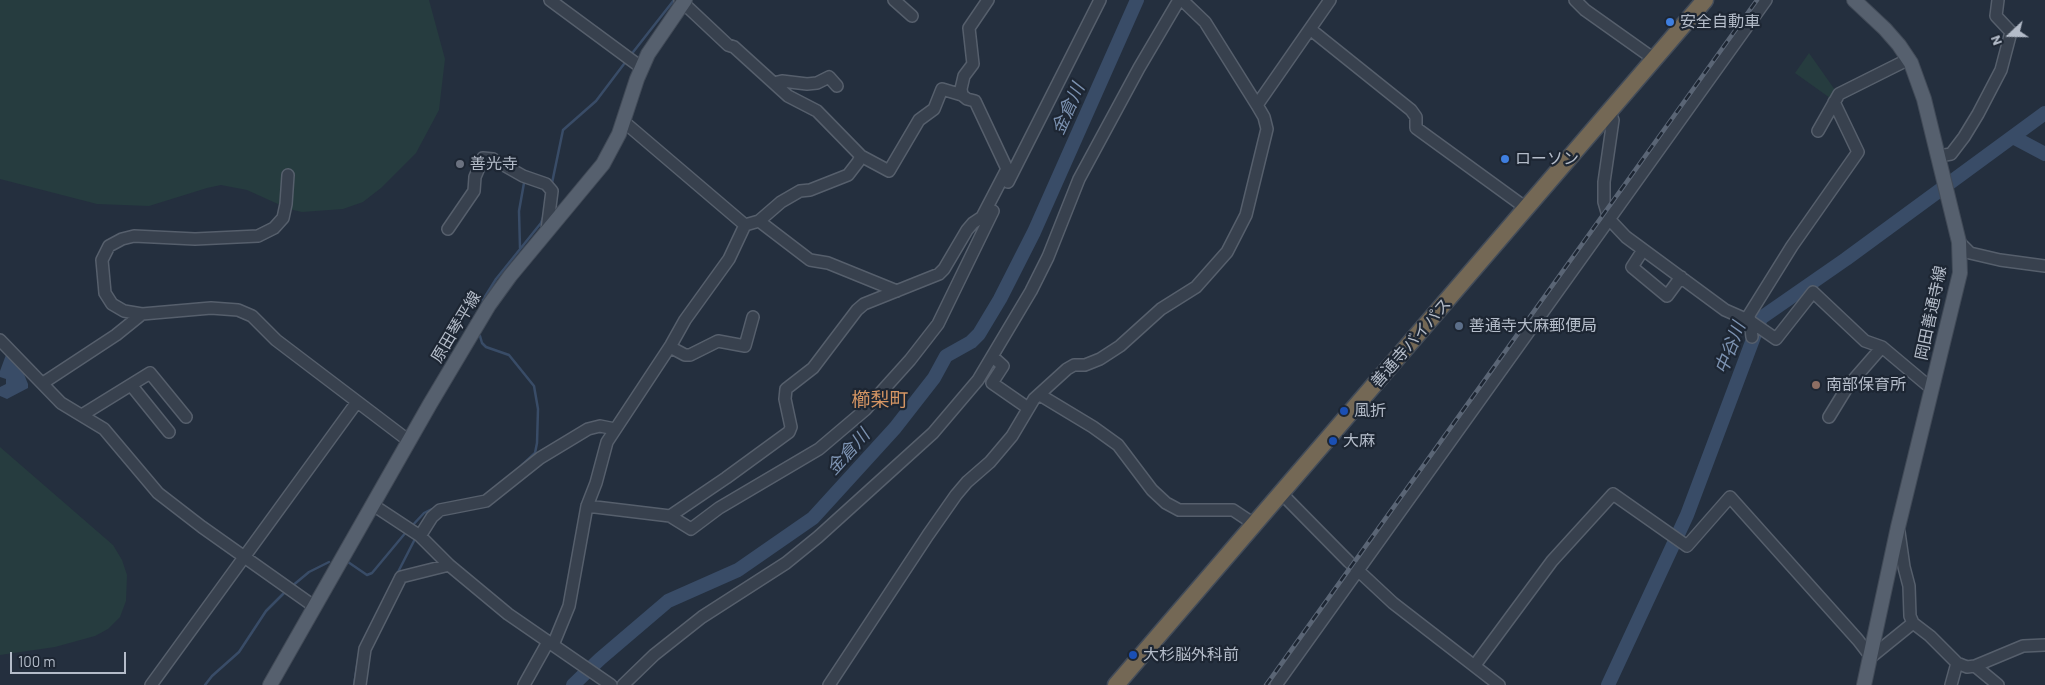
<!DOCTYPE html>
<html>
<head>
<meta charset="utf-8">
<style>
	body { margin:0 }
	#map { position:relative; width:2045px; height:685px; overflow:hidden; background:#242f3e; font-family:Barlow,sans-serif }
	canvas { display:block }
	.north { position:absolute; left:1985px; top:10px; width:50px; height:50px; -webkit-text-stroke:4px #1d2633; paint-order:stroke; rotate:249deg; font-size:14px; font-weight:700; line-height:20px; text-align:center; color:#b4bcc9 }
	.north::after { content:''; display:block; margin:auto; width:18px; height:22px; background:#b4bcc9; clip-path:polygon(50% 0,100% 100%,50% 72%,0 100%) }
	.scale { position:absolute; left:10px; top:652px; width:116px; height:22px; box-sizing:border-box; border:2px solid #b4bcc9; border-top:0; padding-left:6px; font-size:15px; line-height:18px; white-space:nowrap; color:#b4bcc9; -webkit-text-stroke:4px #1d2633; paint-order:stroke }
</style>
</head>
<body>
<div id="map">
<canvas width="2045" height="685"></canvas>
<div class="north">N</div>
<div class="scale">100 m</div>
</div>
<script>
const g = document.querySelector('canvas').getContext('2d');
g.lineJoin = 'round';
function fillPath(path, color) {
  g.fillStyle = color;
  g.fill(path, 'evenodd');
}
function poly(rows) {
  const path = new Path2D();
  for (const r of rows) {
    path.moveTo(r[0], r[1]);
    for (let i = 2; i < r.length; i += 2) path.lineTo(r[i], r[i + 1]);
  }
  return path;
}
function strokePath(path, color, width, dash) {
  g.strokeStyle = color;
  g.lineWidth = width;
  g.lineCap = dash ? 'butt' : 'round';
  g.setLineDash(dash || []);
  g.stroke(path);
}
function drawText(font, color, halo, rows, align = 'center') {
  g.font = font + ' Barlow,"Noto Sans JP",sans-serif';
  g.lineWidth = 4.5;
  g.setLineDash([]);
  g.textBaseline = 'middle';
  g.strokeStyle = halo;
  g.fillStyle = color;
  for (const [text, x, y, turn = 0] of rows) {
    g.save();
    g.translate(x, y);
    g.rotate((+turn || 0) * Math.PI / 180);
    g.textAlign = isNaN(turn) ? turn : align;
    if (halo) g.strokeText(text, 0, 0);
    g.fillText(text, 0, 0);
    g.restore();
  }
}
fillPath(poly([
	[0,0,429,0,445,59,439,110,416,153,381,188,363,202,343,209,302,212,289,209,247,190,221,185,207,188,149,206,97,204,0,179],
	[1809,53,1835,90,1830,98,1795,73],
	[0,447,113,545,122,560,127,575,126,601,120,617,108,629,95,636,55,647,0,655]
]), '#263c3f');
fillPath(poly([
	[7,352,22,369,28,384,28,388,7,399,0,396,0,387,6,384,6,379,0,377,0,371]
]), '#394c67');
strokePath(poly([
	[630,56,674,0],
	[552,183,563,130,596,101,627,60],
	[520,248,519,211,524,183],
	[481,303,496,279,541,223,544,215],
	[480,336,482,343,486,347,509,355,534,386,538,409,537,443,535,453,522,465],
	[411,527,424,513,432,509],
	[348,562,367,575,372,573,407,531],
	[397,574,416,537],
	[291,587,309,572,329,562],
	[362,643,376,615],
	[205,685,212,676,239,652,266,611,287,590],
	[354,685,360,648]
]), '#394c67', 2.5);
strokePath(poly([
	[2013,137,2045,154],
	[573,685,600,659,668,601,738,570,813,518,895,428,934,378,946,356,971,342,979,334,1000,299,1034,232,1137,0],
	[1608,685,1687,515,1761,318,1846,259,2045,113]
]), '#394c67', 14);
const minor = poly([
	[550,0,642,68],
	[680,0,728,45,734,47,788,96,817,111,861,156,858,162,848,175,810,190,800,191,781,202,759,221,745,225],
	[894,0,912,16],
	[1575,0,1585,10,1654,59],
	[1310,29,1411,110,1416,117,1416,128,1526,208],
	[774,83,782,81,807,84,817,83,829,77,837,86],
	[1257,105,1330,0],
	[1609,111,1613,120,1604,182,1604,202,1609,219,1626,237,1725,310,1750,321,1776,339,1813,292,1865,341,1882,347,1932,389],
	[623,121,745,225],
	[1818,131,1839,94,1909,59],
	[861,156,889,171,919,120,934,109,942,89,962,95],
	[1939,156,1951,154,1964,137,1978,114,2001,70,2011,32,1996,16,1998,0],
	[288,175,286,204,283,218,274,228,258,236,195,239,134,236,122,239,109,246,102,260,105,293,112,304,124,311,142,314,211,308,238,310,252,316,276,340,409,441],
	[1008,182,1100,0],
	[759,221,810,260,828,263,897,291],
	[448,229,474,191,475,177,483,158,493,159,523,176,546,184,552,191,547,230],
	[1959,242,1970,253,2000,260,2045,266],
	[1643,250,1632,267,1667,296,1681,277],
	[1752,337,1749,315,1792,246,1858,152,1834,102],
	[0,340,61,403,104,429,158,493,202,527,315,607],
	[670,347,685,355,690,355,718,341,745,346,753,317],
	[993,357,1003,366,992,383,1028,408],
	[43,383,116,335,142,314],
	[131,385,169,432],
	[1040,395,1093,427,1118,445,1152,490,1166,503,1179,510,1233,510,1254,524],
	[82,415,150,373,186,417],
	[1829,417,1848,386,1882,347],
	[1281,493,1349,562,1393,603,1499,685],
	[373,505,420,536,449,565,508,614,611,685],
	[587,506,670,516,726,478,789,432,791,427,785,399,786,389,813,368,857,310,864,304,939,274,944,269,967,230,973,223,982,217,1007,169,975,101,967,99,962,95,961,89,964,76,973,64,969,28,988,0],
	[670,516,691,529,719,508,819,449,865,410,910,360,938,324,993,211],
	[1899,532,1904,567,1909,586,1910,616,1913,623,1930,636,1957,663,1967,667,1975,666,2023,646,2045,645],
	[420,536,432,517,440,510,486,501,540,458,588,429,600,426,615,429],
	[553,645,569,606,587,506,596,483,607,442,671,345,685,320,729,259,745,225],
	[1475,665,1552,561,1613,494,1687,546,1730,497,1858,640,1871,657,1913,623],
	[1975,666,1998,685],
	[151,685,357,402],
	[360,685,365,649,401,577,449,565],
	[524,685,548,642],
	[623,685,654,655,702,617,786,563,818,537,933,433,978,380,1031,291,1048,257,1079,179,1139,68,1179,0],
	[829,685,928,535,956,495,967,482,990,462,1012,436,1034,399,1067,369,1074,365,1085,365,1100,359,1120,346,1161,309,1196,287,1227,252,1246,215,1267,129,1264,117,1257,105,1205,22,1182,0],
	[1276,685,1766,0],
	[1951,685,1957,663]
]);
const major = poly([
	[1854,0,1885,29,1899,45,1911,63,1924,99,1959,242,1960,273,1898,527,1864,685],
	[270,685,430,404,489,305,510,276,603,164,619,134,637,79,648,54,685,0]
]);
const highway = poly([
	[1116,685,1705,0]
]);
strokePath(minor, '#565f6c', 14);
strokePath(major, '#414a57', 16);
strokePath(highway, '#434c59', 19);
strokePath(minor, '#38414e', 11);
strokePath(major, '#56606e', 14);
strokePath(highway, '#746855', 16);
const rail = poly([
	[1266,685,1757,0]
]);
strokePath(rail, '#5a6575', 4.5);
strokePath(rail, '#1d2633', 2.5, [8]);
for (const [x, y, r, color] of [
	[1670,22,5,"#3f7fe0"],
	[1505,159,5,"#3f7fe0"],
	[460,164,5,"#6b7280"],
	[1459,326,5,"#5c6f8a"],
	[1816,385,5,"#8d6e63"],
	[1344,411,5,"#1a4fb4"],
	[1333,441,5,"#1a4fb4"],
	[1133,655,5,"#1a4fb4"]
]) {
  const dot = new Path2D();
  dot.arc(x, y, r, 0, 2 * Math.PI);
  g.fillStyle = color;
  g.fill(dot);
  strokePath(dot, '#1d2633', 2);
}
drawText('16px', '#b4bcc9', '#1d2633', [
	["安全自動車",1680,22],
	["ローソン",1515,159],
	["善光寺",470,164],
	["善通寺大麻郵便局",1469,326],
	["南部保育所",1826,385],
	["風折",1354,411],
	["大麻",1343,441],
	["大杉脳外科前",1143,655]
], 'left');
drawText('16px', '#b4bcc9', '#1d2633', [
	["岡田善通寺線",1931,313,-78],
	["原田琴平線",456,327,-59],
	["善通寺バイパス",1411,343,-49]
]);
drawText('italic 18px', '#7c92b1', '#1d2633', [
	["金倉川",1068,109,-66],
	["中谷川",1730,348,-69],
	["金倉川",848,452,-48]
]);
drawText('19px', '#d59563', '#1d2633', [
	["櫛梨町",880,400]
]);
</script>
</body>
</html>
